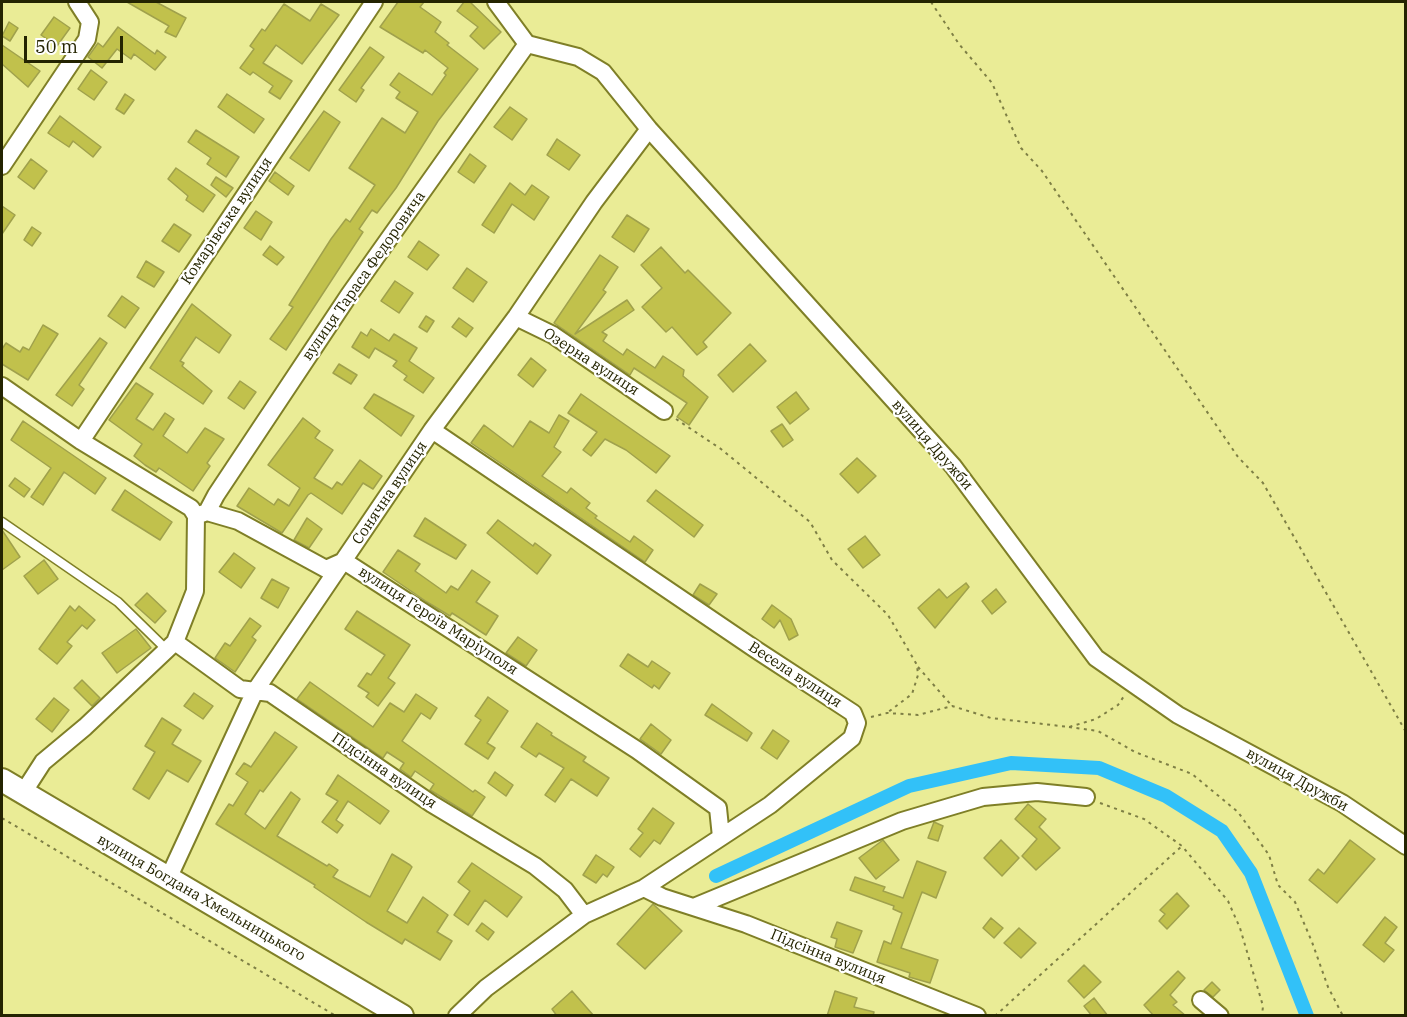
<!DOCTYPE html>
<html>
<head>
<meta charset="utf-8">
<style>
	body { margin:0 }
	#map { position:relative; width:1407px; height:1017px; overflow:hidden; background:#eaec96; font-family:"IBM Plex Serif",serif }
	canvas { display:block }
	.frame { position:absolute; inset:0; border:3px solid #242401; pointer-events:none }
	.scale { position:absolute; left:24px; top:36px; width:99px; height:27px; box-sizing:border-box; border:3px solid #242401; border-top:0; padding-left:8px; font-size:18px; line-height:21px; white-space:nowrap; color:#242401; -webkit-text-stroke:4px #fff; paint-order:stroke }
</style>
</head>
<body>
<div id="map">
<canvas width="1407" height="1017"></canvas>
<div class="frame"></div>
<div class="scale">50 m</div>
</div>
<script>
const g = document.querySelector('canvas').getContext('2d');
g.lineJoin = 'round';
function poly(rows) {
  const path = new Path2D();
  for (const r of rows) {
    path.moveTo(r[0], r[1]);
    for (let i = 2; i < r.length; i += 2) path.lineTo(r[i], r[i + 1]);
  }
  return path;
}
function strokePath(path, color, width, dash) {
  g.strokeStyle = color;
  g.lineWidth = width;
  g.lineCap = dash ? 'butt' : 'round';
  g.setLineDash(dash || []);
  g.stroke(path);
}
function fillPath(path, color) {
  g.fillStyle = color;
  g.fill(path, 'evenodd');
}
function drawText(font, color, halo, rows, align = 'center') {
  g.font = font + ' "IBM Plex Serif",serif';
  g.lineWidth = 4.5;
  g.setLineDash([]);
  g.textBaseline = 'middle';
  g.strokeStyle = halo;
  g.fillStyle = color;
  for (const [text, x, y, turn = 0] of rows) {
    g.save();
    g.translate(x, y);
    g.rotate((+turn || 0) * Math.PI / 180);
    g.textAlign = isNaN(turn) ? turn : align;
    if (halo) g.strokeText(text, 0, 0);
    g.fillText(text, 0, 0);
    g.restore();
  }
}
strokePath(poly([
	[716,876,909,786,1011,763,1099,768,1166,796,1222,831,1251,873,1307,1016]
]), '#32c1f8', 14);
const building = poly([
	[127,2,156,2,186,18,176,37,165,32,169,26,127,2],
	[398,2,424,2,420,7,441,22,435,32,449,43,447,45,478,69,438,121,396,188,377,213,372,210,359,229,363,232,286,350,270,339,293,307,289,305,331,239,346,219,350,222,375,185,349,168,382,118,405,133,418,112,396,98,400,92,390,85,399,73,432,95,446,75,444,73,448,68,425,50,423,53,380,27,398,2],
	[464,2,470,2,501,32,484,49,470,36,478,27,457,11,464,2],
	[284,4,310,21,321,4,339,15,302,64,276,45,263,63,292,81,280,99,269,92,273,86,253,72,250,75,240,68,254,49,250,46,262,29,265,31,284,4],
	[54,17,70,28,57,46,41,35,54,17],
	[9,22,18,28,10,41,2,36,9,22],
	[118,27,155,54,157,50,166,57,155,70,134,54,131,59,117,49,102,68,88,57,98,43,103,47,118,27],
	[2,45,40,71,28,87,2,64,2,45],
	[370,47,384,57,361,88,364,90,356,102,339,90,370,47],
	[91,70,107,82,94,100,78,89,91,70],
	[125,94,134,100,124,114,116,109,125,94],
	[227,94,264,119,254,133,218,107,227,94],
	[510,107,527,119,512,140,494,127,510,107],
	[324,111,340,122,309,171,290,158,324,111],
	[60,116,101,147,93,157,73,141,69,147,48,133,60,116],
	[196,130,239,157,226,177,207,164,211,158,188,142,196,130],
	[557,139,580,155,569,170,547,155,557,139],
	[470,154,486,166,474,183,458,172,470,154],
	[31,159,47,171,34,189,18,177,31,159],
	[176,168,215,195,203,212,186,200,188,196,168,179,176,168],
	[275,172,294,186,288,195,269,181,275,172],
	[216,177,233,188,226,197,211,185,216,177],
	[510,183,525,195,532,185,549,197,534,220,512,204,494,233,482,225,510,183],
	[2,206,15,215,2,234,2,206],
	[256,211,272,222,261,240,244,228,256,211],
	[627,215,649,229,634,252,612,237,627,215],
	[174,224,191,235,179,252,162,241,174,224],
	[32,227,41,233,32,246,24,240,32,227],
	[419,241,439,255,427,270,408,257,419,241],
	[270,246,284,257,277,265,263,255,270,246],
	[661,247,685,273,688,270,731,313,703,342,707,347,697,355,672,327,666,332,642,307,662,288,641,265,661,247],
	[600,255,618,267,603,290,606,292,575,334,627,300,634,310,602,332,607,335,603,341,623,355,627,349,655,368,663,356,684,370,683,376,708,397,689,425,677,417,687,403,634,368,630,375,554,323,600,255],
	[146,261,164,272,154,287,137,277,146,261],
	[467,268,487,282,473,302,453,288,467,268],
	[395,281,413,293,399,313,381,301,395,281],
	[122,296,139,308,125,328,108,316,122,296],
	[192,304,231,335,219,353,196,337,180,361,184,363,182,366,212,391,203,404,150,368,192,304],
	[426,316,434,321,427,332,419,327,426,316],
	[459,318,473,328,466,337,452,327,459,318],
	[43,325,58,334,28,380,2,364,2,349,6,343,20,352,23,347,29,350,43,325],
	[371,329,389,341,394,334,417,348,409,361,434,378,423,393,404,380,407,376,393,366,397,361,375,348,369,358,352,347,361,332,367,336,371,329],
	[100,338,107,343,79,385,84,389,72,406,56,395,100,338],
	[750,344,766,361,733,392,718,375,750,344],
	[531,358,546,370,533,387,518,375,531,358],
	[339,364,357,375,351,384,333,373,339,364],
	[240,381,256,392,244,409,228,398,240,381],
	[136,383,153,394,136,419,153,430,165,413,174,419,163,436,187,453,205,428,224,439,207,463,210,466,193,491,159,468,156,472,145,465,134,456,142,444,109,420,136,383],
	[796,392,809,409,790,424,777,407,796,392],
	[374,394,414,416,401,436,364,408,374,394],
	[581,394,670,456,656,473,626,450,605,439,591,456,583,450,597,432,568,413,581,394],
	[559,415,569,421,554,447,561,452,542,476,567,493,571,488,590,503,586,508,597,516,595,518,630,542,634,536,653,550,645,562,471,443,484,425,513,447,530,421,549,433,559,415],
	[303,418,320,431,315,438,333,450,314,478,332,489,337,482,342,485,360,460,382,476,373,489,363,483,342,514,311,493,308,495,282,533,237,506,249,488,274,505,278,499,289,506,300,488,268,465,303,418],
	[23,421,106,478,95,494,64,472,43,505,31,497,51,468,11,440,23,421],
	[782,424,793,440,783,447,771,431,782,424],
	[857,458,876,476,858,493,840,474,857,458],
	[15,478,30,489,24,497,9,486,15,478],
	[125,490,172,522,160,540,112,510,125,490],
	[656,490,703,525,694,537,647,501,656,490],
	[307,518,322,529,309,548,294,540,307,518],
	[425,518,466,545,456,559,414,536,425,518],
	[498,520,533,546,535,543,551,555,537,574,487,533,498,520],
	[2,530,20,557,2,570,2,529,2,530],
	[865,536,880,555,863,568,848,549,865,536],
	[398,550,420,564,415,571,446,593,451,586,458,590,472,570,490,582,476,602,498,616,486,635,452,613,450,616,427,602,383,572,398,550],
	[234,553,255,568,241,588,219,572,234,553],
	[44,560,58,579,38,594,24,576,44,560],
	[272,579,289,588,278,608,261,598,272,579],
	[966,583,969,587,935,628,918,608,939,589,947,598,966,583],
	[700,584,717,594,709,605,693,595,700,584],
	[996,589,1006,602,992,614,982,601,996,589],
	[147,593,166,611,155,623,135,605,147,593],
	[772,605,791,619,798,635,789,640,780,620,774,628,762,619,772,605],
	[70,606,75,611,79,606,95,620,87,629,82,625,67,642,72,646,57,664,39,649,70,606],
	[357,611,410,645,388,678,395,683,378,706,366,697,369,693,358,686,367,673,371,675,385,655,345,629,357,611],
	[250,618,261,626,252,637,256,640,235,672,215,658,225,643,230,646,250,618],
	[136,629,151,648,117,673,102,653,136,629],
	[518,637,537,650,526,666,506,653,518,637],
	[628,654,648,667,652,661,670,673,659,689,654,685,652,688,620,666,628,654],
	[82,680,100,698,92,706,74,688,82,680],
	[310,682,373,727,390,703,404,712,416,694,437,708,430,719,421,713,402,741,473,792,475,790,485,797,472,816,430,790,434,784,415,771,411,777,400,769,404,763,387,752,383,758,297,699,310,682],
	[194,693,213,706,203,719,184,706,194,693],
	[488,697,508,711,487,743,495,748,488,759,465,744,481,720,475,716,488,697],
	[54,698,69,710,52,732,36,719,54,698],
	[712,704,752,733,747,741,705,715,712,704],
	[162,718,181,730,172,744,201,761,188,782,167,770,149,799,133,789,155,752,145,746,162,718],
	[537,723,552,733,551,735,586,757,583,761,609,778,597,796,571,779,555,802,545,795,564,768,539,753,536,757,521,747,537,723],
	[651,724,671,740,661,754,640,739,651,724],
	[773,730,789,741,777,759,761,748,773,730],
	[275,732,297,747,263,792,260,790,245,814,265,829,291,792,300,799,277,836,327,866,329,864,338,870,333,877,370,897,392,854,410,865,412,867,387,911,407,923,423,897,448,915,437,932,452,941,440,960,405,939,402,944,366,922,314,887,315,885,216,824,229,804,233,806,248,782,236,774,244,763,251,767,275,732],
	[495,772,513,785,506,796,488,783,495,772],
	[338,775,389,811,380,824,348,801,336,820,343,825,337,833,322,822,338,801,326,794,338,775],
	[1028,804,1046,819,1039,827,1060,848,1036,870,1022,856,1037,839,1015,819,1028,804],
	[653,808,674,823,660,844,654,840,640,857,630,849,643,833,638,829,653,808],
	[934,822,943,826,938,841,928,838,934,822],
	[883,840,899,860,876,879,859,858,883,840],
	[1001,840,1019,858,1002,876,984,858,1001,840],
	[1350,840,1375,859,1337,903,1309,880,1318,869,1324,874,1350,840],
	[596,855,614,867,607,877,603,874,596,883,583,875,596,855],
	[917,861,946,872,936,898,922,892,901,948,938,960,930,983,909,977,910,973,877,962,884,941,891,944,902,913,893,909,894,906,850,890,855,877,885,887,883,891,903,898,917,861],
	[472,863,522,897,507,917,485,900,468,925,454,915,470,891,458,882,472,863],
	[1177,893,1189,906,1167,929,1159,921,1165,914,1160,910,1177,893],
	[653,904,682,931,645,969,617,944,653,904],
	[1385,917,1397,927,1385,943,1394,950,1384,962,1363,945,1385,917],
	[991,918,1003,928,994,938,983,928,991,918],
	[837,922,862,931,853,953,835,947,837,939,831,937,837,922],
	[482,923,494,932,488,940,476,931,482,923],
	[1019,928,1036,943,1021,958,1004,943,1019,928],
	[1084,965,1101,982,1084,998,1068,981,1084,965],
	[1178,971,1185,978,1170,995,1177,1002,1173,1005,1186,1016,1154,1016,1144,1005,1178,971],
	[1212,982,1220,990,1213,997,1204,990,1212,982],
	[572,991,594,1016,557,1016,552,1009,572,991],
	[835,991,857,998,854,1007,874,1012,873,1016,827,1016,835,991],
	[1094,998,1108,1016,1092,1016,1084,1006,1094,998]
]);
fillPath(building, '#c1c14c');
strokePath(building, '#a0a14c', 1.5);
const lane = poly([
	[2,522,118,602,167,650]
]);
const street = poly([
	[496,2,527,44,578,57,603,72,649,129,953,466,1096,658,1178,715,1342,803,1406,846],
	[2,166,87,39,90,22,77,2],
	[516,317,553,335,664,411],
	[2,386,81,441,191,508,196,516,207,512,238,521,326,569,344,561,637,750,718,808,721,837],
	[432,430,755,649,853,713,857,723,852,738,770,805,644,888,584,915,486,988,457,1016],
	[81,441,374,2],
	[207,512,216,495,349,295,527,44],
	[175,642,240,689,270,693,432,804,535,866,565,890,584,915],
	[23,793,43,762,85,727,175,642,195,591,196,516],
	[168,879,255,691,432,430,516,317,594,202,649,129],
	[644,888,662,897,746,924,977,1016],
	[694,907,902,821,983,797,1037,792,1086,797],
	[1201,1000,1220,1016]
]);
const secondary = poly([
	[2,780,402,1016]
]);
strokePath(lane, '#7f7f27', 11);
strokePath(street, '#7f7f27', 20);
strokePath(secondary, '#7f7f27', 26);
strokePath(poly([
	[931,2,959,44,992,83,1021,148,1042,171,1238,457,1263,483,1406,732],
	[676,419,721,449,810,522,832,560,888,615,917,665,918,675,912,694,887,713],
	[918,667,952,706],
	[871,717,887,713,918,715,952,706,991,718,1069,727,1096,719,1118,705,1124,696],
	[1069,727,1098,731,1135,752,1192,774,1238,812,1269,855,1278,885,1295,902,1312,942,1328,987,1343,1016],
	[1100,803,1144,819,1182,846,1228,901,1240,928,1263,1006,1262,1016],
	[2,818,336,1016],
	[995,1016,1182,846]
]), '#7e7f45', 2, [3, 4.5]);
strokePath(lane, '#fff', 8);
strokePath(street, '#fff', 16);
strokePath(secondary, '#fff', 22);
drawText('15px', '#242401', '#fff', [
	["Комарівська вулиця",227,221,-56],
	["вулиця Тараса Федоровича",364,276,-55],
	["Озерна вулиця",591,362,33],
	["вулиця Дружби",932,445,49],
	["Сонячна вулиця",390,493,-56],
	["вулиця Героїв Маріуполя",438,621,33],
	["Весела вулиця",795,675,33],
	["Підсінна вулиця",384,771,34],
	["вулиця Дружби",1297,780,29],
	["вулиця Богдана Хмельницького",201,898,30],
	["Підсінна вулиця",828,957,22]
]);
</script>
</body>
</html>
